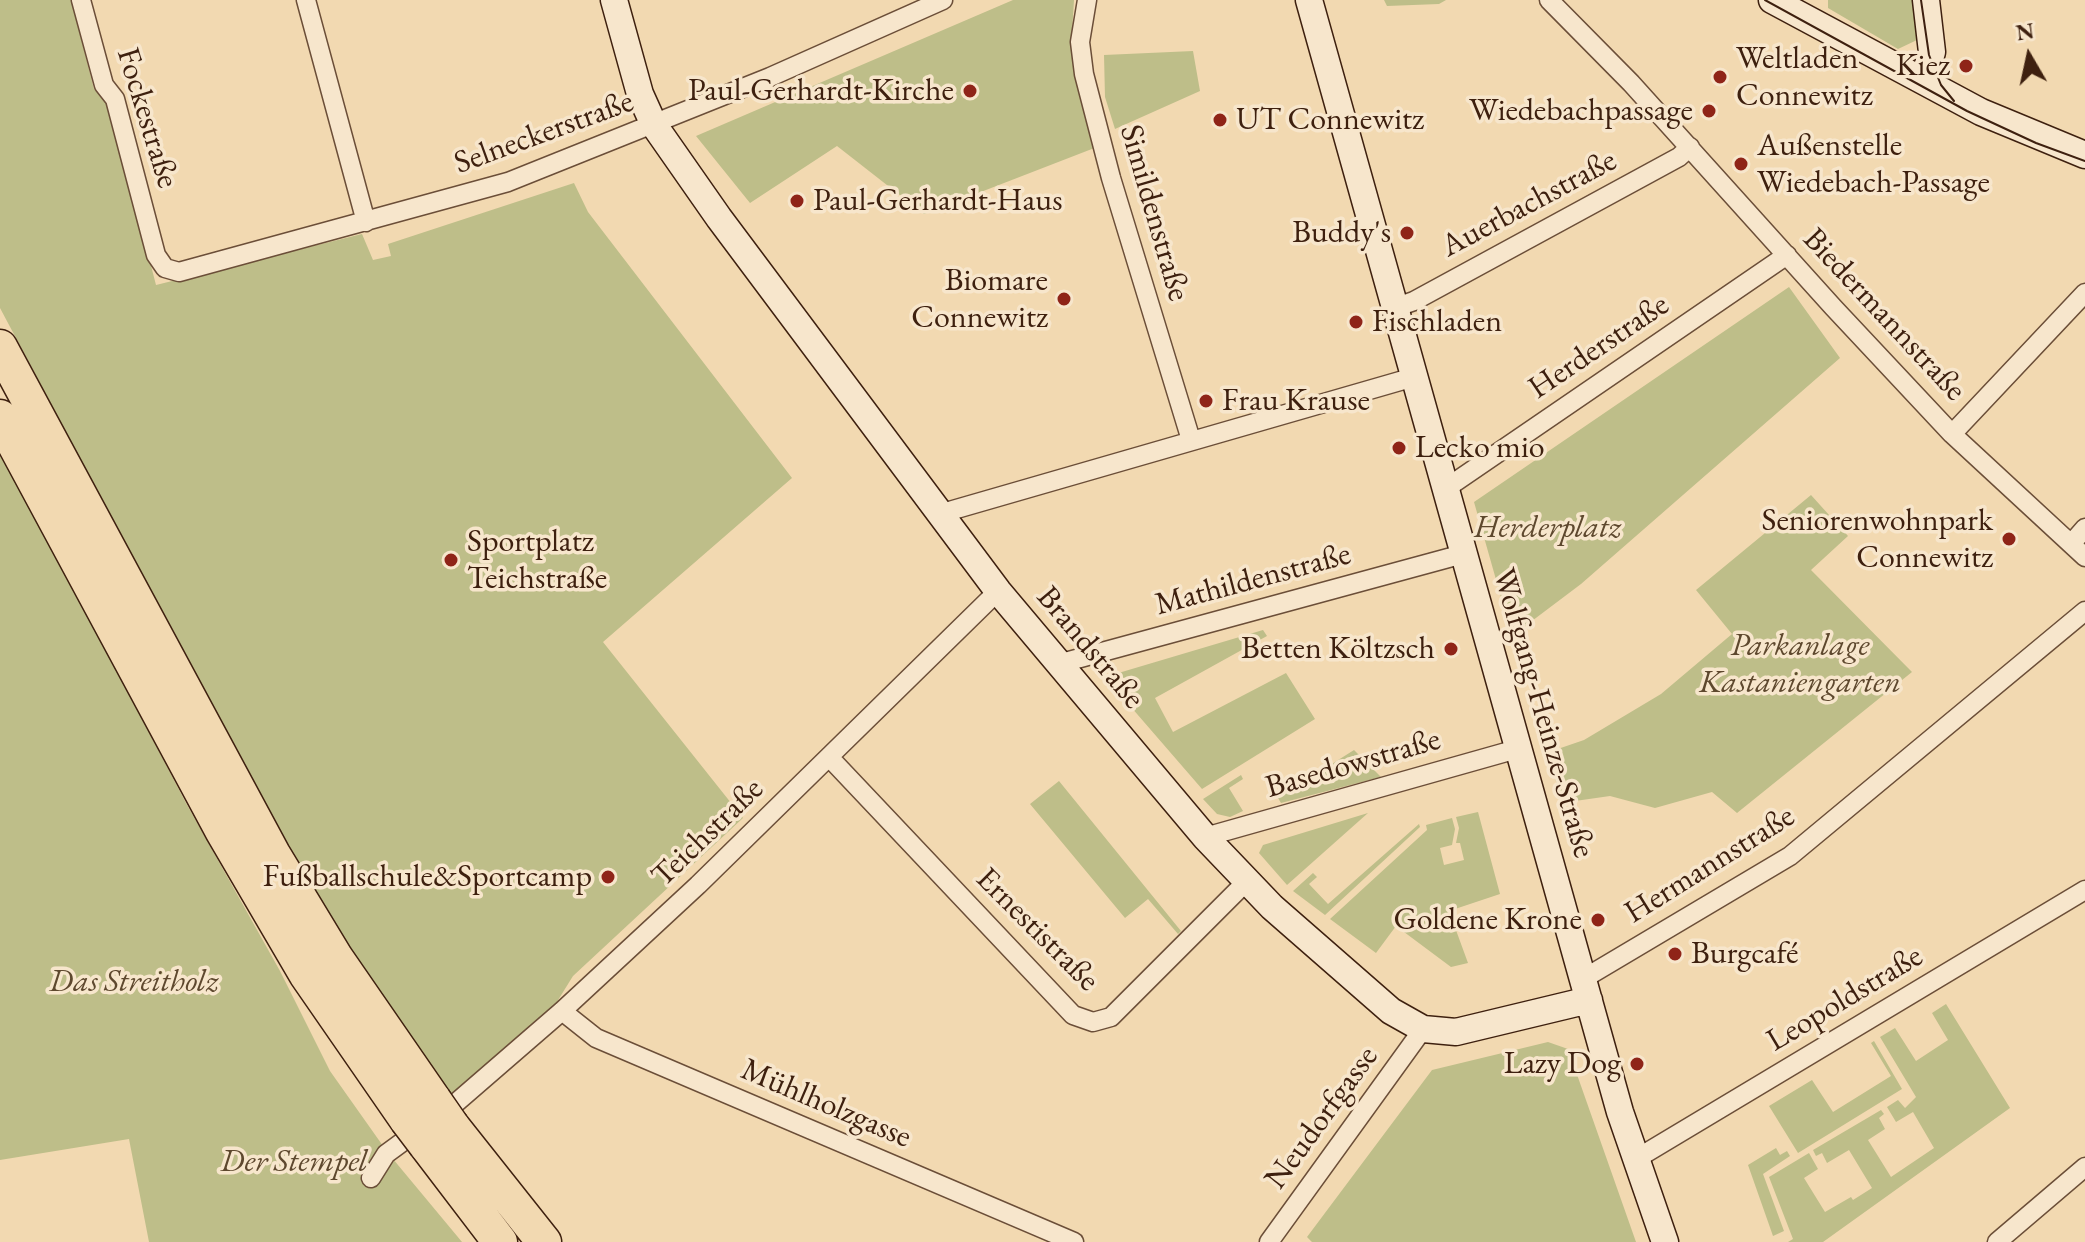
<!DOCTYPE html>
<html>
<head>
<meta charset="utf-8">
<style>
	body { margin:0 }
	#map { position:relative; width:2085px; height:1242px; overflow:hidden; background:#f2d9b1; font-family:"EB Garamond",serif }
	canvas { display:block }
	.north { position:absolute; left:1989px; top:16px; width:80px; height:80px; -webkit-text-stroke:6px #f7e6cc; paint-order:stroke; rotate:351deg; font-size:22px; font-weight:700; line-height:32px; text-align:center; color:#3e200f }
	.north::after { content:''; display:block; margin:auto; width:28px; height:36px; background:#3e200f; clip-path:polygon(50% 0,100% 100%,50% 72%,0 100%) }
</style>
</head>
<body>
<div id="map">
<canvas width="2085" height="1242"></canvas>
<div class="north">N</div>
</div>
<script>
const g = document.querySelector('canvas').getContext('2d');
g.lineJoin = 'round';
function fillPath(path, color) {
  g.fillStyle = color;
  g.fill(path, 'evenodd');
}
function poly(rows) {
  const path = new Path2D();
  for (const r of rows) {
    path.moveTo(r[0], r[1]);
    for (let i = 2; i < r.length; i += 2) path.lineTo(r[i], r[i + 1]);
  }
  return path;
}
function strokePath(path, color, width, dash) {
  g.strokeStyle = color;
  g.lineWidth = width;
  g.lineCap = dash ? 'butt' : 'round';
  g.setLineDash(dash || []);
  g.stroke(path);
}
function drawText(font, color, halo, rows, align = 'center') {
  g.font = font + ' "EB Garamond",serif';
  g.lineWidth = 7;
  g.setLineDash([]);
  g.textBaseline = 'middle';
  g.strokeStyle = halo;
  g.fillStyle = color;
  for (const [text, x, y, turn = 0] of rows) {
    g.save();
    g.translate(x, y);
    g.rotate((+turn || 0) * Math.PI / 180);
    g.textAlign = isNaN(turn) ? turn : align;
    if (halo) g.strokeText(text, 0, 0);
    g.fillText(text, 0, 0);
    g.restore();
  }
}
fillPath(poly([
	[0,0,71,0,94,89,110,107,156,285,362,234,373,260,391,256,388,244,574,183,588,212,792,478,603,642,743,818,573,976,555,1005,450,1096,332,923,282,838,0,308],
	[1013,0,1074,0,1072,33,1075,63,1097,147,924,214,837,146,750,203,696,136],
	[1384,0,1446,0,1439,4,1387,6],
	[1828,0,1914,0,1917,40,1898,49,1828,8],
	[1193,51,1200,91,1115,129,1105,97,1104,55],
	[1789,287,1840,358,1581,584,1512,636,1474,502],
	[0,448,186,803,280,971,330,1071,388,1153,462,1242,149,1242,129,1139,0,1160],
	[1811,495,1848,536,1811,570,1912,672,1737,813,1712,792,1655,808,1610,796,1561,803,1549,752,1584,740,1661,694,1732,634,1696,590],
	[1263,630,1267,636,1155,698,1173,732,1286,673,1315,719,1202,789,1105,677],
	[1354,750,1381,777,1281,803,1278,798],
	[1241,775,1243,779,1229,788,1243,811,1230,817,1217,814,1203,799],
	[1059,781,1181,931,1178,934,1148,899,1125,918,1030,804],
	[1478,812,1500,894,1449,911,1468,963,1451,967,1396,926,1376,953,1330,919,1427,830,1426,825,1452,818,1455,829,1452,845,1440,848,1444,865,1464,860,1460,843,1456,843,1459,828,1456,817],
	[1368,813,1287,885,1259,853,1263,845],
	[1419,824,1420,827,1325,915,1293,891,1313,873,1317,877,1309,884,1328,904],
	[1946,1004,2010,1108,1823,1242,1788,1242,1793,1239,1769,1177,1809,1153,1818,1169,1804,1178,1825,1212,1851,1197,1853,1200,1872,1188,1849,1150,1827,1163,1822,1153,1816,1156,1813,1150,1881,1110,1884,1114,1879,1118,1885,1129,1868,1140,1891,1177,1934,1148,1913,1112,1896,1122,1887,1107,1898,1100,1905,1108,1916,1097,1880,1037,1895,1028,1916,1061,1948,1040,1932,1013],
	[1874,1041,1902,1089,1798,1153,1769,1106,1812,1080,1833,1112,1891,1076,1871,1043],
	[1548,1042,1568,1049,1636,1242,1312,1242,1307,1237,1432,1070],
	[1776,1148,1780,1155,1787,1151,1790,1156,1763,1174,1784,1231,1773,1236,1748,1165]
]), '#bebe89');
const street = poly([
	[81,0,104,85,115,99,156,255,165,268,179,272,508,182,770,77,943,0],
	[306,0,366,222],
	[1087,0,1080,42,1084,74,1111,178,1191,440],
	[1549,0,1631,83,1833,307,1952,434,2085,557],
	[1394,308,1414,301,1679,157,1690,147],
	[1952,434,2085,293],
	[1445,489,1787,255],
	[939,514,1414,377],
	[2071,544,2085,528],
	[1058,664,1463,554],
	[829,757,1073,1015,1093,1022,1111,1017,1247,881],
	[1205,837,1517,749],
	[1583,979,1790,856,2085,611],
	[562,1011,596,1038,1074,1242],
	[450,1108,562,1011,698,885,998,591],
	[1636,1159,2085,890],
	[371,1178,386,1154,401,1143],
	[1269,1242,1423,1029],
	[1997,1242,2085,1167]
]);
const secondary = poly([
	[614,0,640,94,654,125,719,218,998,591,1205,837,1272,907,1391,1011,1423,1029,1456,1032,1589,1000],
	[1309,0,1620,1112,1665,1242],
	[1772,0,1981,112,2085,155],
	[1923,80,1932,52,1926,0]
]);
const highway = poly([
	[0,347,273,854,336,958,434,1100],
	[0,417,223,832,306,974,407,1120],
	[452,1126,544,1242],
	[426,1145,500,1242]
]);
strokePath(street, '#6b4e38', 21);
strokePath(secondary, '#3e200f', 29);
strokePath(highway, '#3e200f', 37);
strokePath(street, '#f7e6cc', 18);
strokePath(secondary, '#f7e6cc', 26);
strokePath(highway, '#f2d9b1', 34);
strokePath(poly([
	[1765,0,1967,111,2036,143,2085,161],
	[1921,0,1929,55,1941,85,1954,101]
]), '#3e200f', 2);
const highwayBridge = poly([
	[434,1100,452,1126],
	[407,1120,426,1145]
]);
strokePath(highwayBridge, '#3e200f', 37, []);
strokePath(highwayBridge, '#f2d9b1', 34);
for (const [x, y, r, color] of [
	[1966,66,8,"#8f2418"],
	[1720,77,8,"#8f2418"],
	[970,91,8,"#8f2418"],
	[1709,111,8,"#8f2418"],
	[1220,120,8,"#8f2418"],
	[1741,164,8,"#8f2418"],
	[797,201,8,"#8f2418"],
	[1407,233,8,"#8f2418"],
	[1064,299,8,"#8f2418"],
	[1356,322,8,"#8f2418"],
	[1206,401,8,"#8f2418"],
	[1399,448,8,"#8f2418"],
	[2009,539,8,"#8f2418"],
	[451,560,8,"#8f2418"],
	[1451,649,8,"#8f2418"],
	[608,877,8,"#8f2418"],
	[1598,920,8,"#8f2418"],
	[1675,954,8,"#8f2418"],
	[1637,1064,8,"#8f2418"]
]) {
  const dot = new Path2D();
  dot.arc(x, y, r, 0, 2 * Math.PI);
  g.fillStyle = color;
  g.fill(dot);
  strokePath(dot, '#f7e6cc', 3);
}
drawText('32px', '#3e200f', '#f7e6cc', [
	["Weltladen",1736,59,"left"],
	["Connewitz",1736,96,"left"],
	["Kiez",1950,66],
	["Paul-Gerhardt-Kirche",954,91],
	["Wiedebachpassage",1693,111],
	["UT Connewitz",1236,120,"left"],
	["Außenstelle",1757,146,"left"],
	["Wiedebach-Passage",1757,183,"left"],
	["Paul-Gerhardt-Haus",813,201,"left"],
	["Buddy's",1391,233],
	["Biomare",1048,281],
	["Connewitz",1048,318],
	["Fischladen",1372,322,"left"],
	["Frau Krause",1222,401,"left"],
	["Lecko mio",1415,448,"left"],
	["Seniorenwohnpark",1993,521],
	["Connewitz",1993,558],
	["Sportplatz",467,542,"left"],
	["Teichstraße",467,579,"left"],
	["Betten Költzsch",1435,649],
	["Fußballschule&Sportcamp",592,877],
	["Goldene Krone",1582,920],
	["Burgcafé",1691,954,"left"],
	["Lazy Dog",1621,1064]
], 'right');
drawText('32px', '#3e200f', '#f7e6cc', [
	["Fockestraße",147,118,73],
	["Selneckerstraße",544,133,-20],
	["Auerbachstraße",1529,204,-28],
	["Simildenstraße",1154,213,74],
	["Biedermannstraße",1884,315,47],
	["Herderstraße",1599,347,-34],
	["Mathildenstraße",1253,580,-15],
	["Brandstraße",1090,648,50],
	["Wolfgang-Heinze-Straße",1543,713,74],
	["Basedowstraße",1353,764,-16],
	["Teichstraße",708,833,-44],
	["Hermannstraße",1710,865,-32],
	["Ernestistraße",1037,930,45],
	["Leopoldstraße",1845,999,-31],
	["Mühlholzgasse",826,1104,23],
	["Neudorfgasse",1322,1118,-54]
]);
drawText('italic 32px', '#5e482e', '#f7e6cc', [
	["Herderplatz",1548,528],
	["Parkanlage",1800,646],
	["Kastaniengarten",1800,683],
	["Das Streitholz",134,982],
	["Der Stempel",294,1162]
]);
</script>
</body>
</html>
